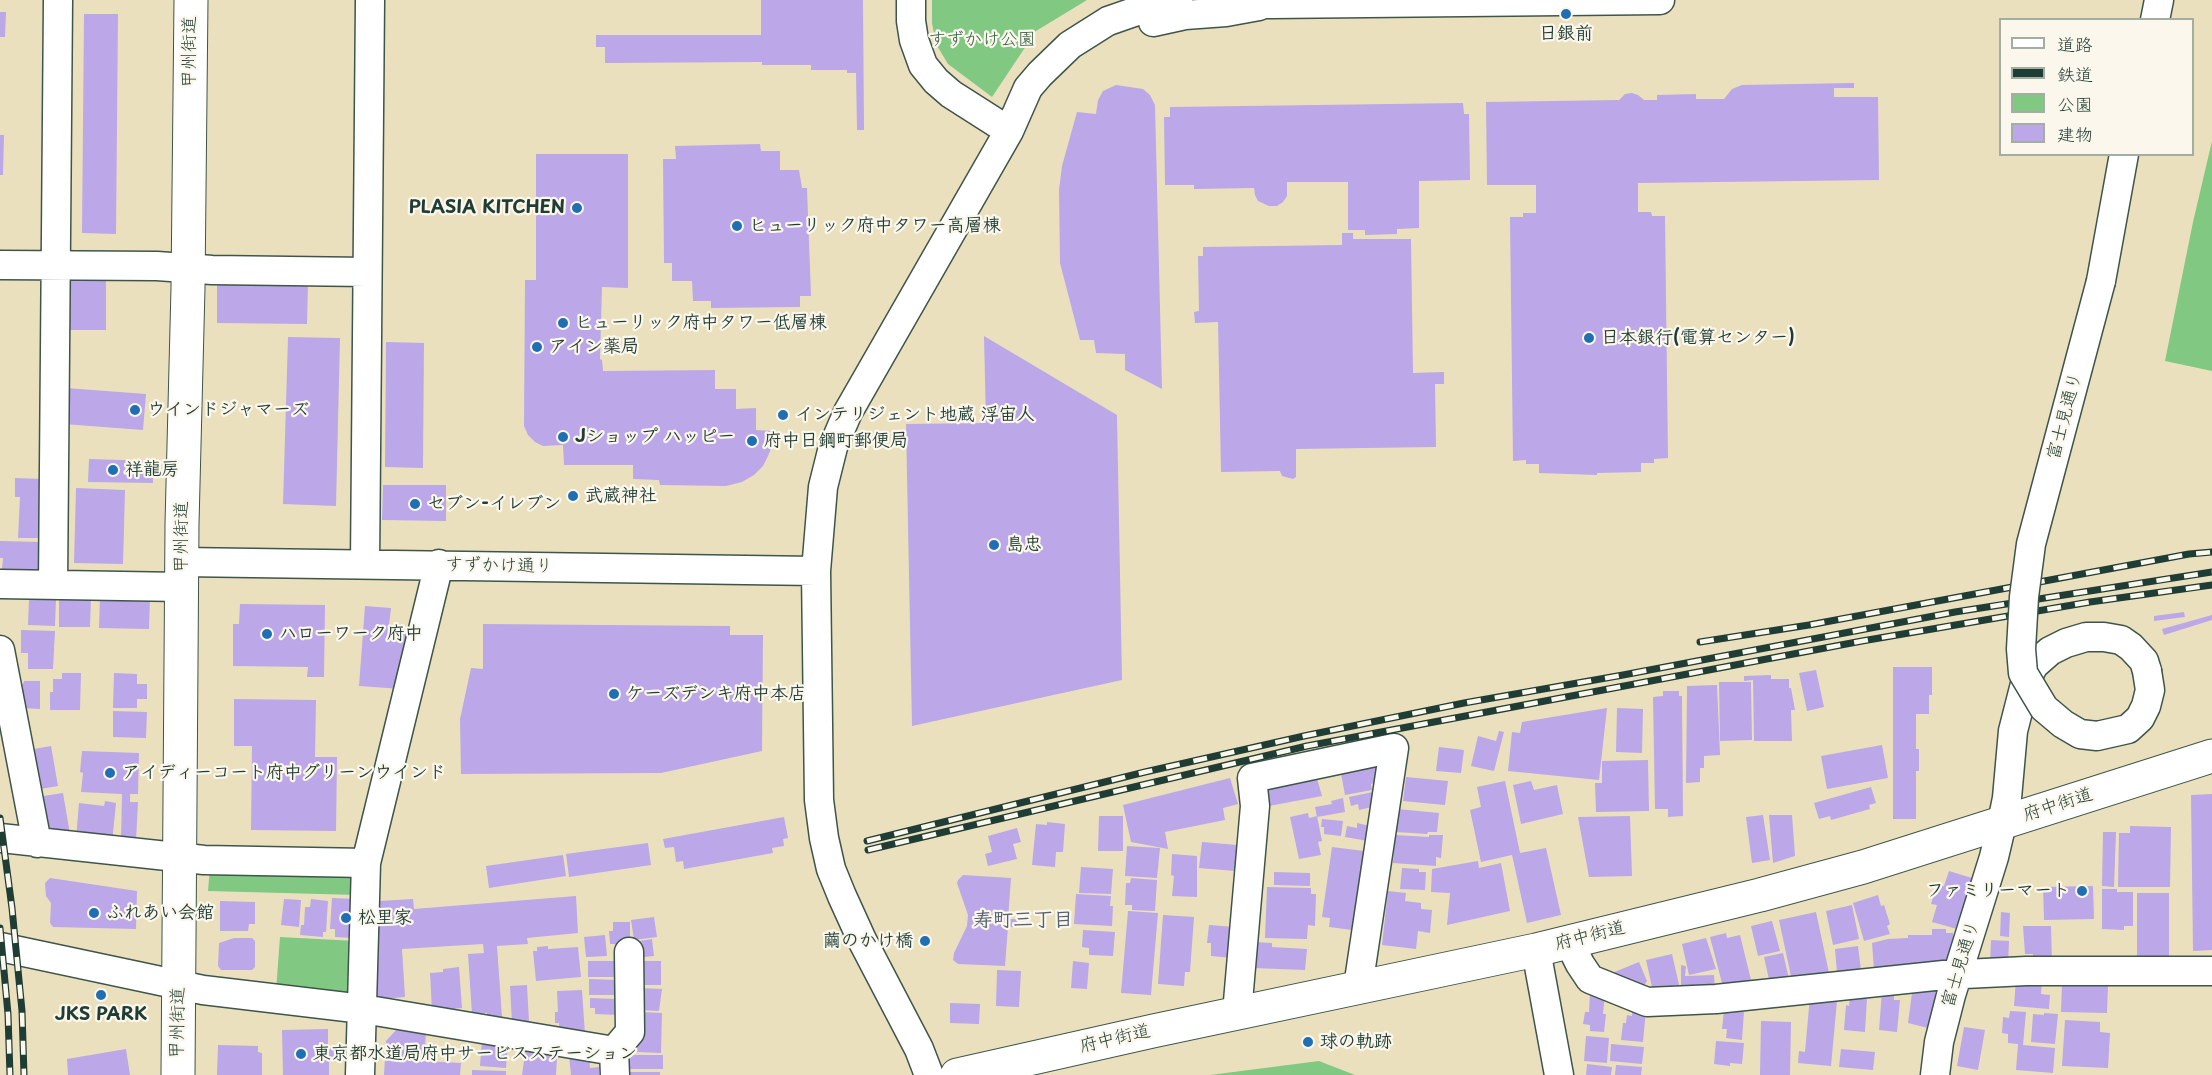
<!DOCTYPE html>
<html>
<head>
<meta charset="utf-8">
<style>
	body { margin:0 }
	#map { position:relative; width:2212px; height:1075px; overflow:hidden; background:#ebe0be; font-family:"Playpen Sans","Klee One",sans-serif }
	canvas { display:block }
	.legend { position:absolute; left:1999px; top:18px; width:195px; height:138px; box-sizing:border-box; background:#fbf7ec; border:2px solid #a3ada2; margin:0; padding:8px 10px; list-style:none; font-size:18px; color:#1f3d34 }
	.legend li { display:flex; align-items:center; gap:12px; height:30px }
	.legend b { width:30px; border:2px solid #a3ada2 }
</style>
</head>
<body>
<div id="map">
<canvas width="2212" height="1075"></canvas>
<ul class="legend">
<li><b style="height:8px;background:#fff"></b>道路</li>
<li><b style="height:8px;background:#1f3d34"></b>鉄道</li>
<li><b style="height:16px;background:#81c883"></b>公園</li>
<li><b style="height:16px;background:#bca7e8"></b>建物</li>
</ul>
</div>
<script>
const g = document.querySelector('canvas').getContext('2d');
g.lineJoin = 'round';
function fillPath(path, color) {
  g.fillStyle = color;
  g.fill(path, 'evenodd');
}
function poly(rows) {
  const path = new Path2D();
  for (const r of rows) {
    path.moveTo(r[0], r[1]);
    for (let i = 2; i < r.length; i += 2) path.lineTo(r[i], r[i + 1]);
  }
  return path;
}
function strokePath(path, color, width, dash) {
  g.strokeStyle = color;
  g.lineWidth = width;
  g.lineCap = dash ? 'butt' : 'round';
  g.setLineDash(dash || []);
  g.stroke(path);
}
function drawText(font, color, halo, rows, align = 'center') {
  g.font = font + ' "Playpen Sans","Klee One",sans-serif';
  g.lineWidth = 4.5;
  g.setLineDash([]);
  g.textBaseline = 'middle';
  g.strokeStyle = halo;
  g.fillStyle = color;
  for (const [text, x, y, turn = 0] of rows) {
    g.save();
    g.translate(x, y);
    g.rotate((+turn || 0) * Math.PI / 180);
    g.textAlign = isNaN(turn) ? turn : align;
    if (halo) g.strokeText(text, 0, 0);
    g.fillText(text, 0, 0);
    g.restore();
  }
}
fillPath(poly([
	[932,0,1087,0,1036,31,992,97,948,64,936,44,932,23],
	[2212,141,2212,371,2165,361,2193,222],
	[210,867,358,870,358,895,208,891],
	[280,937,356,941,354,994,276,991],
	[1319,1061,1355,1075,1210,1075]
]), '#81c883');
fillPath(poly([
	[761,0,863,0,864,130,857,130,856,73,847,73,847,70,811,70,811,65,762,65,762,62,605,63,605,47,596,47,596,35,761,35],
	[0,12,6,12,5,37,0,37],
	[84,14,118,14,116,234,82,233],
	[1854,83,1854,88,1834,88,1834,97,1878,97,1879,180,1638,183,1638,212,1651,212,1652,216,1665,216,1668,458,1654,459,1654,463,1641,463,1641,472,1597,473,1597,475,1539,473,1539,464,1526,464,1526,460,1513,461,1510,217,1523,217,1523,213,1536,213,1536,185,1487,185,1486,102,1619,100,1625,94,1632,93,1638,95,1644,100,1657,100,1657,95,1696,94,1696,99,1724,99,1732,89,1742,85],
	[1116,85,1143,89,1150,95,1155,105,1162,389,1125,370,1125,354,1096,353,1094,340,1080,340,1060,263,1059,190,1062,166,1077,112,1096,114,1098,100,1103,91],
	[1463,103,1464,114,1469,114,1470,180,1419,181,1419,228,1397,229,1397,234,1365,235,1365,230,1348,230,1348,182,1287,182,1287,196,1283,202,1277,206,1269,206,1258,201,1255,195,1254,188,1194,189,1194,185,1165,185,1164,117,1170,117,1170,107],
	[0,135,4,135,3,175,0,175],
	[760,144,761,151,780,151,780,170,799,170,802,188,807,188,811,296,800,296,800,307,711,308,711,301,693,301,692,281,672,281,672,263,664,263,663,159,676,159,675,146],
	[536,154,628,154,628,288,602,287,600,359,602,360,603,371,715,370,715,389,736,389,736,409,756,408,756,430,772,431,772,446,768,456,763,466,754,475,742,482,726,486,660,485,659,480,633,479,633,465,564,465,563,445,543,446,535,442,528,435,524,426,525,280,536,280],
	[1342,233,1353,233,1353,239,1411,239,1413,373,1444,372,1444,384,1435,384,1436,447,1296,449,1296,477,1293,479,1282,476,1280,471,1221,472,1218,322,1195,323,1194,312,1199,311,1198,256,1203,256,1203,247,1342,245],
	[67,276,106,276,106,330,67,330],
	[217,281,308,282,307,324,217,323],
	[984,336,1117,415,1122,680,912,726,906,424,986,423],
	[288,337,340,338,336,506,283,504],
	[386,342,424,343,423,468,385,467],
	[66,388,146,394,143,430,64,424],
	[89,459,153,461,153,483,88,482],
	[15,478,42,479,41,538,18,538,20,497,15,497],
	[383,485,446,485,446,521,382,520],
	[76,488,125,490,123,564,74,563],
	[0,541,40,542,38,569,2,569,3,558,0,558],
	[59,596,91,596,90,627,59,627],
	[100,596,150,597,149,629,99,628],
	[29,599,56,599,55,626,28,625],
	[240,604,325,605,324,677,307,677,308,667,233,666,233,624,239,624],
	[365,606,391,608,389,625,415,628,401,689,359,686],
	[2184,612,2185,617,2154,621,2154,616],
	[2212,615,2212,620,2164,635,2162,629],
	[483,624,730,626,730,635,763,635,762,751,661,773,461,774,460,719,471,668,483,669],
	[21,630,55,631,53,669,28,669,28,653,21,653],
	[1893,667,1932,667,1932,695,1929,695,1929,714,1916,714,1916,749,1919,749,1919,771,1916,771,1916,819,1893,819],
	[1816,670,1824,707,1807,711,1799,673],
	[62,673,81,673,80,710,50,710,50,692,53,692,53,679,62,679],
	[114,673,137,674,137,684,147,684,147,699,137,699,137,708,113,708],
	[1771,675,1771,679,1789,679,1789,688,1791,688,1795,710,1791,710,1792,741,1754,741,1753,680,1744,681,1744,676],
	[24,681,40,681,40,709,21,708,19,684,23,684],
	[1719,682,1751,682,1752,740,1720,741],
	[1717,685,1720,755,1704,756,1704,768,1700,768,1700,782,1686,783,1687,686],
	[1663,691,1679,691,1679,696,1682,696,1683,816,1668,817,1668,809,1655,809,1653,697,1663,696],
	[234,699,316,700,315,757,337,757,336,831,251,830,252,746,234,746],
	[1607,708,1599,780,1508,771,1512,732,1520,733,1522,722],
	[1617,708,1643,709,1642,753,1616,752],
	[113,711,147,712,146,738,113,737],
	[1499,731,1504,732,1494,771,1471,766,1478,736,1496,741],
	[1882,745,1888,778,1827,789,1821,756],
	[51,746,58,786,35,790,28,750],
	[1439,747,1464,750,1461,773,1436,771],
	[82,751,139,753,138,794,130,794,130,802,138,802,136,841,121,841,122,794,81,792,83,773,80,772],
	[1648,760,1649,811,1596,812,1595,783,1602,783,1602,761],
	[1376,766,1379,782,1371,784,1372,790,1345,795,1340,768],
	[1316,775,1322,796,1269,806,1265,785],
	[1406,777,1448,781,1445,805,1403,801],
	[1230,778,1238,804,1223,808,1225,820,1165,832,1168,849,1131,842,1123,805],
	[1505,781,1520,853,1546,848,1561,915,1527,923,1512,855,1481,862,1470,810,1481,807,1477,787],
	[1531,781,1534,790,1557,785,1563,814,1521,824,1513,785],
	[1871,787,1876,803,1869,805,1870,809,1831,820,1830,816,1819,819,1814,803],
	[1373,792,1376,806,1359,810,1358,804,1351,806,1349,797],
	[63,793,71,840,48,837,37,797],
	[2212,794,2212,950,2193,951,2191,795],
	[1343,798,1345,812,1317,817,1315,807,1332,804,1331,801],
	[105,801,116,803,112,843,76,839,79,803,104,806],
	[1397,809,1439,813,1437,832,1428,832,1427,834,1395,832],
	[1308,813,1309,818,1317,816,1322,841,1318,842,1321,855,1299,859,1290,817],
	[1763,815,1770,860,1752,863,1746,817],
	[1769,815,1792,815,1795,856,1773,863],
	[1099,816,1123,816,1123,851,1098,851],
	[1630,816,1632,876,1589,877,1578,817],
	[784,817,788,838,783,839,784,846,772,848,773,853,684,869,683,861,676,862,674,847,665,848,663,839],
	[1322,819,1343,821,1341,836,1324,834,1324,827,1321,827],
	[1047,822,1065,824,1063,852,1056,852,1055,867,1032,865,1036,824,1047,825],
	[1357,823,1370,826,1368,841,1345,837,1347,826,1357,828],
	[2130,826,2171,827,2170,887,2118,887,2119,833,2130,833],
	[1017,828,1021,842,1013,844,1017,859,988,866,985,854,992,852,988,836],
	[2103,832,2116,832,2114,887,2102,886],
	[1395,835,1429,837,1429,835,1443,835,1441,858,1436,857,1436,866,1393,863],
	[1202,842,1237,845,1235,871,1199,868],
	[648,843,651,865,569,877,566,854],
	[1127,846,1160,848,1157,878,1125,876],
	[1332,847,1364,851,1352,930,1329,927,1330,918,1322,917],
	[1172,854,1197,856,1197,897,1172,896,1174,876,1171,875],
	[563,855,566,876,489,888,486,866],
	[1478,861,1479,868,1501,863,1510,911,1447,925,1450,893,1431,892,1432,869],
	[1081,867,1113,869,1111,894,1079,893],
	[1402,868,1419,869,1419,872,1426,872,1425,890,1400,889],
	[1949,871,1972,878,1957,929,1932,922,1937,905,1931,904,1937,884,1944,886],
	[1274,872,1310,873,1310,886,1274,885],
	[963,875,1011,878,1008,919,1017,919,1017,927,1008,927,1005,966,958,964,953,960,954,953,967,926,968,915,957,883,958,880],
	[50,878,137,891,136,929,53,927,50,923,51,903,46,896,45,883],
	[1131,878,1157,880,1155,911,1132,910,1132,905,1125,905,1126,883,1130,883],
	[2093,886,2094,919,2044,920,2043,887],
	[1267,887,1311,888,1311,894,1316,894,1315,926,1308,925,1307,939,1265,938],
	[2102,889,2117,889,2117,892,2133,892,2133,926,2124,926,2124,930,2102,929],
	[1388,891,1406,893,1405,901,1421,903,1421,909,1432,910,1430,933,1418,931,1416,949,1382,945],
	[2137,893,2169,893,2169,961,2137,961],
	[1076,894,1111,896,1110,906,1113,906,1112,926,1074,924],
	[1878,895,1881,906,1884,905,1890,924,1887,926,1890,934,1864,941,1853,903],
	[576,896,578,933,527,938,528,944,497,946,502,1017,487,1018,487,1013,472,1014,468,954,484,953,483,944,402,949,405,997,380,999,376,994,379,901,413,899,414,909],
	[332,898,355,899,353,938,335,937,335,929,330,929],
	[284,899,301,900,299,927,281,925],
	[311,899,328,901,326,932,323,932,323,937,300,935,301,925,304,925,305,907,310,907],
	[220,901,255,902,255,924,249,924,248,931,220,931],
	[1852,905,1859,939,1833,945,1826,911],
	[1128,911,1158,913,1151,995,1121,993],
	[1816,912,1829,973,1792,981,1779,920],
	[2001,912,2010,913,2009,937,2000,936],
	[1163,915,1194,917,1190,972,1185,972,1184,986,1158,984],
	[654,917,657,937,634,940,631,920],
	[1772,921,1780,951,1758,956,1751,926],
	[613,922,630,922,630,944,610,944,609,931,613,931],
	[1209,925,1235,927,1233,958,1211,956,1211,943,1207,943],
	[2023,926,2051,926,2052,963,2033,963,2033,954,2025,954],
	[1932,929,1946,929,1946,933,1953,933,1954,953,1948,961,1926,962,1892,969,1874,970,1872,943,1888,939,1908,938,1908,935,1932,935],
	[1083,930,1115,932,1113,956,1089,955,1089,948,1082,947],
	[1726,933,1727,938,1740,935,1751,980,1723,987,1710,937],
	[605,935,607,956,586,957,584,937],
	[234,938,252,938,255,941,255,967,252,970,221,970,218,966,219,943],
	[1706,938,1716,969,1689,975,1682,944],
	[652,939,654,956,635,958,633,942],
	[1991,940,2009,941,2008,965,1990,964],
	[1254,942,1272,943,1272,947,1307,949,1305,970,1253,968],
	[548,946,548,949,578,947,581,977,536,981,533,951,537,951,537,947],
	[1858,946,1861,970,1837,972,1835,949],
	[1783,953,1789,979,1770,984,1764,957],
	[1672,954,1680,989,1654,996,1646,960],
	[588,961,617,961,617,977,588,977],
	[640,961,661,961,661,985,643,985],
	[1073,961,1089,963,1087,989,1071,988],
	[1639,962,1647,981,1641,990,1612,973],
	[1681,965,1686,966,1685,976,1714,975,1715,990,1681,992],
	[459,967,462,1008,432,1011,430,973,443,972,443,969],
	[997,970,1021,971,1019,1007,996,1006],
	[589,979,617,980,617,995,589,995],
	[2016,979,2042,982,2041,994,2050,995,2049,1009,2014,1006],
	[2062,984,2108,986,2107,1013,2061,1012],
	[527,985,529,1022,512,1023,510,986],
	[1936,985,1932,1029,1908,1023,1913,986],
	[640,988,662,989,659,1011,640,1010],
	[582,990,585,1034,559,1032,559,1023,555,1023,555,1012,558,1012,557,991],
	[1882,991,1894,992,1894,1000,1900,1000,1897,1032,1879,1030],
	[1590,992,1605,993,1603,1014,1606,1014,1604,1032,1590,1031,1590,1025,1583,1024,1585,1012,1589,1012],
	[1810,996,1819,1000,1837,1001,1831,1066,1798,1063,1799,1051,1805,1052],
	[1850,996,1867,998,1865,1032,1844,1030,1846,1005,1849,1006],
	[590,998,618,999,618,1015,595,1014,595,1008,590,1008],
	[950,1003,980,1004,979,1024,950,1023],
	[1632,1008,1646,1010,1643,1042,1621,1040,1623,1023,1626,1023,1627,1015,1632,1016],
	[1724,1010,1744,1012,1742,1040,1726,1038,1727,1029,1722,1029],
	[2010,1011,2026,1012,2023,1045,2055,1048,2053,1073,2016,1070,2018,1044,2008,1043,2008,1034,2002,1033,2003,1017,2009,1018],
	[641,1012,662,1013,661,1053,637,1052],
	[2044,1013,2058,1014,2055,1044,2031,1042,2033,1014,2044,1015],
	[2065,1020,2100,1022,2100,1032,2110,1033,2108,1068,2062,1066],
	[1761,1021,1791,1022,1790,1075,1760,1075],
	[1964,1027,1985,1030,1978,1070,1957,1066],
	[328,1029,328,1048,338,1048,338,1061,329,1062,329,1075,283,1075,282,1030],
	[396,1030,426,1032,424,1061,461,1063,460,1075,384,1075,386,1041],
	[1586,1036,1609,1038,1607,1063,1584,1061],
	[482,1039,508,1041,506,1068,480,1066],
	[1716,1041,1744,1043,1742,1064,1730,1063,1730,1066,1714,1064],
	[1611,1044,1644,1047,1642,1064,1610,1061],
	[218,1045,258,1046,258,1052,262,1053,262,1075,217,1075],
	[526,1047,549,1049,548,1056,557,1057,556,1075,522,1075],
	[126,1049,130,1075,68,1075,67,1059],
	[1841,1049,1875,1052,1873,1070,1839,1067],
	[569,1055,589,1055,590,1068,599,1067,599,1075,571,1075],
	[628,1055,663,1055,663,1069,628,1069],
	[1587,1064,1612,1067,1611,1075,1586,1075],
	[1616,1065,1642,1067,1641,1075,1615,1075],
	[472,1070,506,1071,506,1075,472,1075],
	[628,1072,660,1072,660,1075,628,1075]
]), '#bca7e8');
const minor = poly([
	[911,0,911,21,914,40,923,65,936,81,951,94,1009,131],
	[1237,0,1270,4,1660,0],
	[2155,20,2159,0],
	[1153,22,1185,15,1226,12,1259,6],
	[0,265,157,266,212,270,367,272],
	[2101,281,2124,154],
	[182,562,816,571],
	[365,564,370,0],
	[0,584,182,587],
	[53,585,58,0],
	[0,650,37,843],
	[0,838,204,860,366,863],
	[1569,942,1580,964,1590,979,1647,1002,1716,999,1944,975,2026,971,2212,971],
	[0,947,203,990,363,1009,614,1051,615,1075],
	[1536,950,1559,1075],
	[1237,1013,1255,806,1252,778,1394,748,1358,987],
	[614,1051,630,1032,629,952],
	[360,1075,366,863,439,564],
	[929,1075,919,1049,862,940,842,896,831,869,824,838,819,800,816,571,823,487,833,447,848,412,1009,131,1028,88,1040,74,1070,45,1108,21,1154,5,1178,0],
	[1935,1075,1939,1042,1951,995,1994,857,2002,823,2007,798,2013,731,2026,680,2034,665,2050,651,2066,643,2086,637,2104,637,2121,640,2131,647,2144,661,2147,671]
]);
const major = poly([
	[957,1075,1153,1031,1536,950,1760,895,1863,867,2212,756]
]);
const highway = poly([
	[178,1075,182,524,188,288,191,0]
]);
strokePath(minor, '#3e5549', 31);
strokePath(major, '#3e5549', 35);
strokePath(highway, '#3e5549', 35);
strokePath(minor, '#fff', 28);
strokePath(major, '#fff', 33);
strokePath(highway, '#fff', 33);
const rail = poly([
	[1700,642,1809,625,2189,554,2212,552],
	[0,818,12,908,22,1011,24,1075],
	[867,841,1145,772,1304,736,1464,703,1623,675,1955,612,2212,572],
	[868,850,1307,746,1862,641,2090,602,2212,585],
	[0,928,8,1014,10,1075]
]);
strokePath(rail, '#1f3d34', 7);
strokePath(rail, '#fbf7ec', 4.5, [14]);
const minorBridge = poly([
	[2101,281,2031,544,2024,597,2021,649,2023,673,2044,708,2063,724,2080,734,2097,736,2128,729,2140,718,2146,706,2150,690,2147,671]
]);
strokePath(minorBridge, '#3e5549', 31, []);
strokePath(minorBridge, '#fff', 28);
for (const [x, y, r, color] of [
	[1566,14,6,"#1f6fb2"],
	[577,208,6,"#1f6fb2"],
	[737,226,6,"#1f6fb2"],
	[563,323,6,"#1f6fb2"],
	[1589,338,6,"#1f6fb2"],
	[537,347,6,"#1f6fb2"],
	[135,410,6,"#1f6fb2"],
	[783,415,6,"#1f6fb2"],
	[563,437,6,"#1f6fb2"],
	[752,441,6,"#1f6fb2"],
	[113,470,6,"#1f6fb2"],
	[573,496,6,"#1f6fb2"],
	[415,504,6,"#1f6fb2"],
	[994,545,6,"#1f6fb2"],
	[267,634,6,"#1f6fb2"],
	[614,694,6,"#1f6fb2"],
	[110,773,6,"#1f6fb2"],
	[2082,891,6,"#1f6fb2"],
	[94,913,6,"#1f6fb2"],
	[346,918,6,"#1f6fb2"],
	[925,941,6,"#1f6fb2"],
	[101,995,6,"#1f6fb2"],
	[1308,1042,6,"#1f6fb2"],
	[301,1054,6,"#1f6fb2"]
]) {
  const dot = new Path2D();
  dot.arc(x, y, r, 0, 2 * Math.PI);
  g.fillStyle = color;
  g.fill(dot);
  strokePath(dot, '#fbf7ec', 2);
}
drawText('bold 18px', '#1f3d34', '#fbf7ec', [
	["日銀前",1566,34,"center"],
	["PLASIA KITCHEN",565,208,"right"],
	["ヒューリック府中タワー高層棟",749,226],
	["ヒューリック府中タワー低層棟",575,323],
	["日本銀行(電算センター)",1601,338],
	["アイン薬局",549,347],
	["ウインドジャマーズ",147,410],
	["インテリジェント地蔵 浮宙人",795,415],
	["Jショップ ハッピー",575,437],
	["府中日鋼町郵便局",764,441],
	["祥龍房",125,470],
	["武蔵神社",585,496],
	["セブン-イレブン",427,504],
	["島忠",1006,545],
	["ハローワーク府中",279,634],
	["ケーズデンキ府中本店",626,694],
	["アイディーコート府中グリーンウインド",122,773],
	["ファミリーマート",2070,891,"right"],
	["ふれあい会館",106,913],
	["松里家",358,918],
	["繭のかけ橋",913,941,"right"],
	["JKS PARK",101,1015,"center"],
	["球の軌跡",1320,1042],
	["東京都水道局府中サービスステーション",313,1054]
], 'left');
drawText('18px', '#386048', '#fbf7ec', [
	["すずかけ公園",982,40]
]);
drawText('18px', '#1f3d34', '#fbf7ec', [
	["甲州街道",190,52,-90],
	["富士見通り",2065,416,-75],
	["甲州街道",182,537,-90],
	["すずかけ通り",499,566,1],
	["府中街道",2058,805,-18],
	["府中街道",1590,936,-14],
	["富士見通り",1961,964,-73],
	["甲州街道",178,1023,-89],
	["府中街道",1115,1039,-13]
]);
drawText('bold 20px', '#566273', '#fbf7ec', [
	["寿町三丁目",1023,920]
]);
</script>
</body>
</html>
